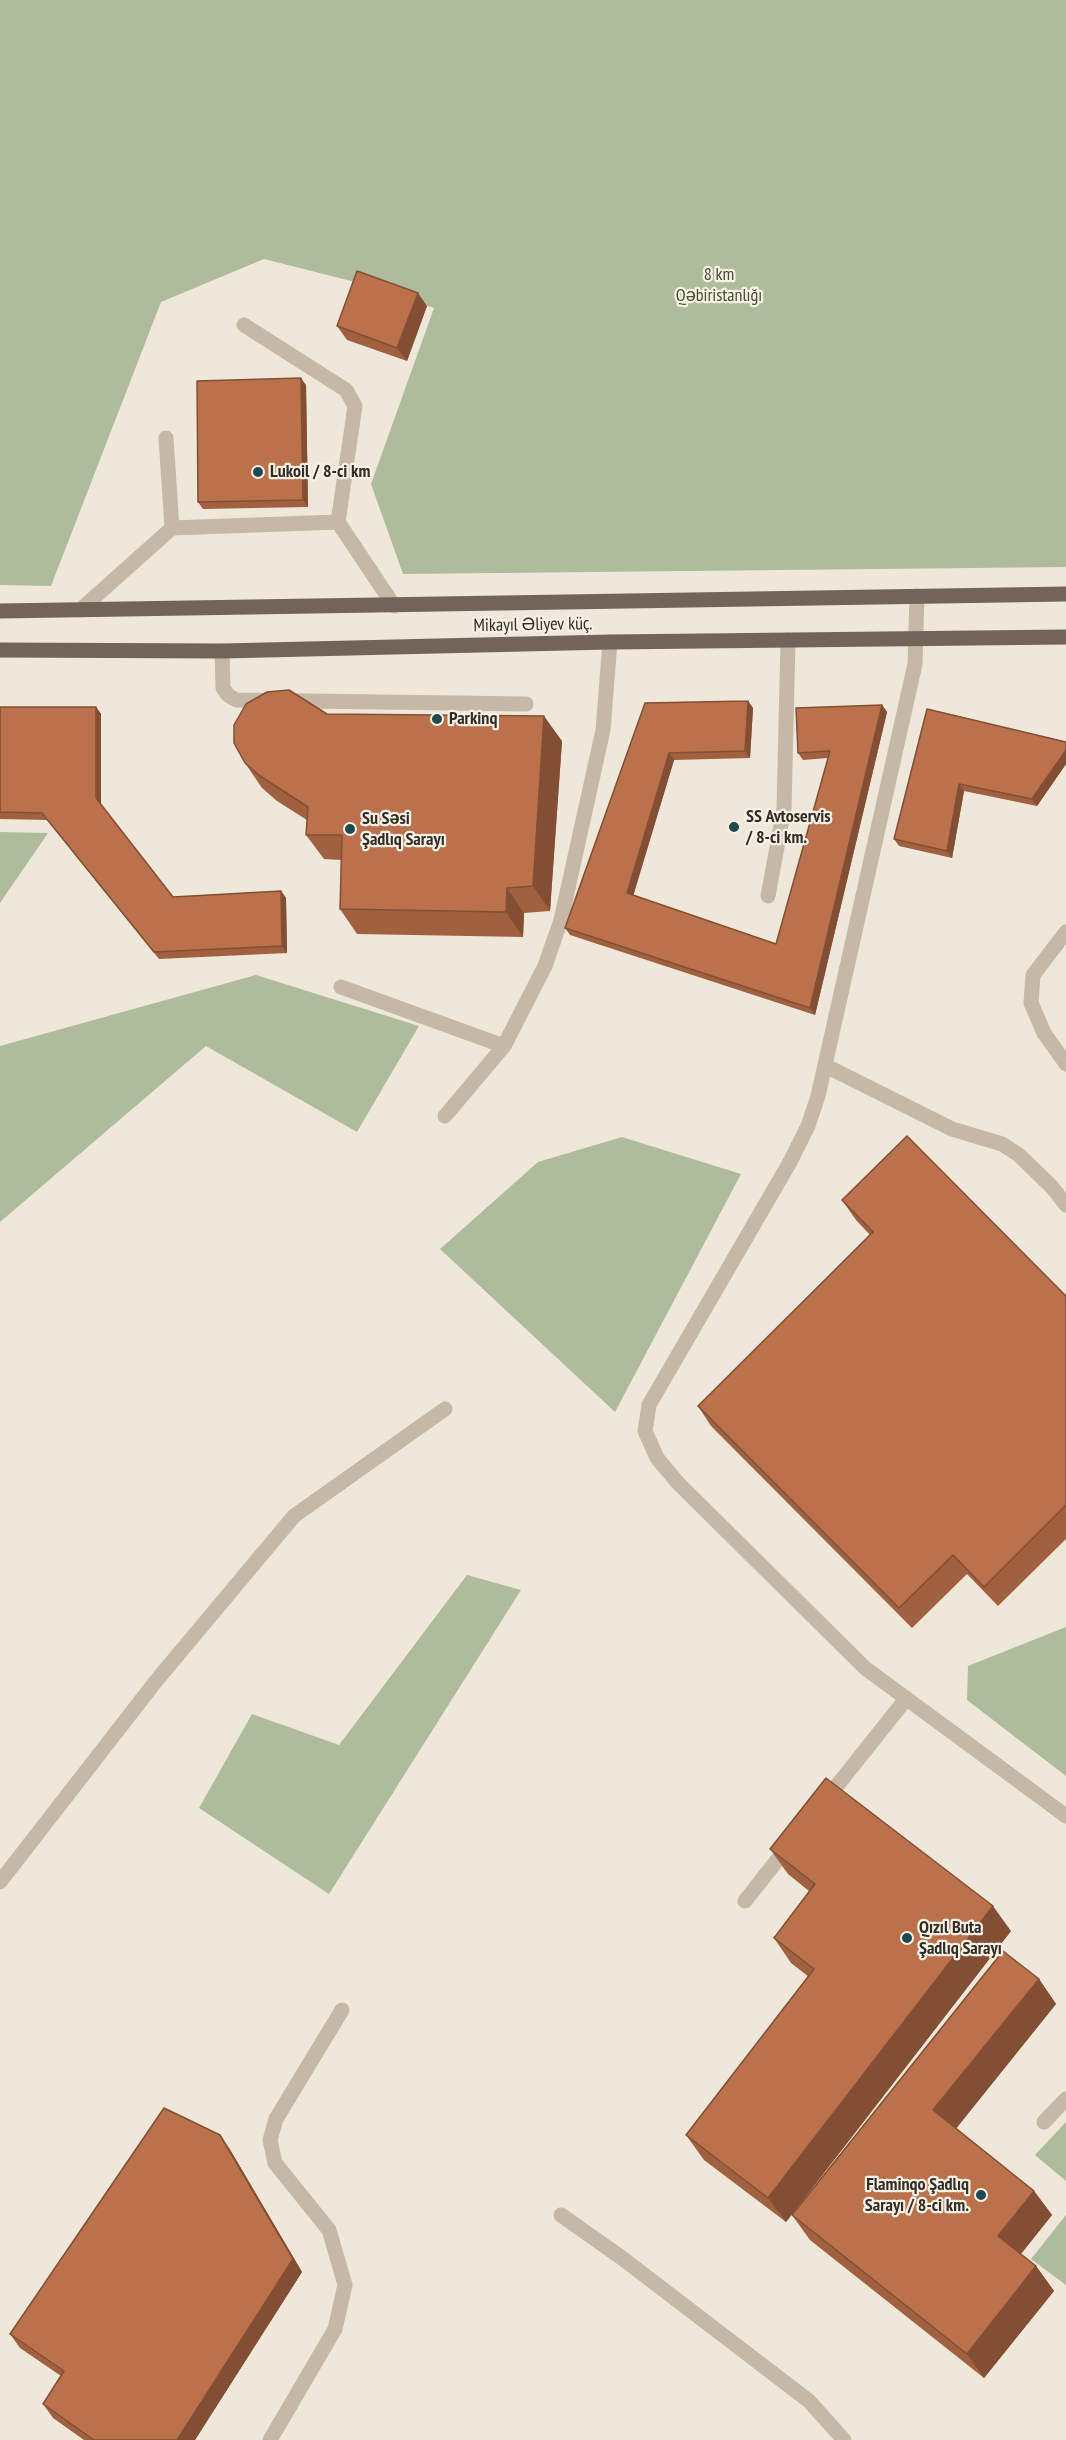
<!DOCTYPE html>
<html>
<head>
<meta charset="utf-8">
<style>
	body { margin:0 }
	canvas { display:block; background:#efe7d9 }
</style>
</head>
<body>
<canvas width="1066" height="2440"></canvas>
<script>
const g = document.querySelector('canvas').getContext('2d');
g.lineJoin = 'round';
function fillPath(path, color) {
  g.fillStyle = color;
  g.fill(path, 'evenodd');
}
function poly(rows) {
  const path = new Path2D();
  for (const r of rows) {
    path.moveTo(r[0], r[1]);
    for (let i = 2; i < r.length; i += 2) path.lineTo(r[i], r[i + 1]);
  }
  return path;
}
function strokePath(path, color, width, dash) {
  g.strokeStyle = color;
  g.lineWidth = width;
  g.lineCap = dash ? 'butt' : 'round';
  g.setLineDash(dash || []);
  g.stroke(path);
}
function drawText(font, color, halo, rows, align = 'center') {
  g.font = font + ' "PT Sans Narrow",sans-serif';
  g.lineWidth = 4.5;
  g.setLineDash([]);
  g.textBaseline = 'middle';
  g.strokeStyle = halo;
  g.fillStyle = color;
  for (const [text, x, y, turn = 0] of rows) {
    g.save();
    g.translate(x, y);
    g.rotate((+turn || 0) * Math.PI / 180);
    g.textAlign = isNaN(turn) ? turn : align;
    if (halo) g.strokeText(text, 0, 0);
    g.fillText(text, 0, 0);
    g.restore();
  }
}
fillPath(poly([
	[0,0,1066,0,1066,567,403,574,371,484,434,308,367,285,264,259,161,302,51,586,0,585],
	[0,832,48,833,0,903],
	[256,975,419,1026,357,1132,206,1046,0,1222,0,1046],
	[622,1137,741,1174,615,1412,440,1249,538,1162],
	[467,1575,521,1590,329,1894,199,1808,252,1714,339,1745],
	[1066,1627,1066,1776,967,1700,968,1666],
	[1066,2122,1066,2181,1035,2155],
	[1066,2215,1066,2285,1031,2259]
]), '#aebc9b');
strokePath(poly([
	[244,325,346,390,355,406,338,522],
	[166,438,172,528],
	[917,596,915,664,818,1096,808,1126,790,1162,649,1405,645,1431,657,1458,678,1483,865,1668,1066,1816],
	[80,610,172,528,338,522,394,606],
	[222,651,223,688,228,695,236,700,526,704],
	[768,896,784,809,788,640],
	[1066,932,1033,975,1031,1003,1044,1033,1066,1064],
	[341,987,504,1046],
	[826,1066,952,1129,1002,1144,1019,1155,1052,1187,1066,1205],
	[445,1116,504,1046,545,966,561,920,603,730,610,642],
	[824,1802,906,1699],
	[0,1882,156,1681,294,1516,445,1409],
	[745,1901,790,1844],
	[1044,2122,1066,2099],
	[561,2215,622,2258,809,2401,844,2440],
	[270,2440,335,2329,345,2285,329,2230,275,2163,270,2140,276,2119,342,2010]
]), '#c5b8a7', 15);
strokePath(poly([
	[0,611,1066,594],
	[0,650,222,651,610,642,1066,637]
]), '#736459', 15);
fillPath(poly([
	[427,306,407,361,347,340,337,326],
	[306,385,308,507,203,509,198,502],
	[748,701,753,708,750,758,674,760,633,895,776,944,828,758,803,760,798,753,882,705,887,712,815,1015,570,935,565,928,645,703],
	[0,707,96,707,101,714,101,805,173,897,281,891,286,898,287,953,159,959,47,820,0,819],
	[927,709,1066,742,1066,764,1037,806,964,791,952,858,899,846,894,839],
	[327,714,562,741,550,911,524,913,523,937,357,934,340,909,341,860,324,859,306,835,307,820,277,801,262,788,245,763],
	[842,1200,1066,1296,1066,1539,998,1606,967,1574,912,1628,711,1426,698,1406,870,1235,856,1220],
	[770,1849,1011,1931,786,2222,704,2160,686,2135,809,1977,791,1963,774,1938,809,1891,788,1874],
	[1039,1979,1056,2004,956,2128,1034,2191,1052,2215,1021,2254,1036,2266,1054,2291,984,2378,810,2240,792,2215],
	[229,2148,302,2272,195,2440,84,2440,53,2418,43,2404,61,2376,20,2348,10,2334]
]), '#a16140');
fillPath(poly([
	[418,293,427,306,407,361,397,348],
	[301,378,306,385,308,507,303,500],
	[748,701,753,708,750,758,745,751],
	[882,705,887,712,815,1015,810,1008],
	[96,707,101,714,101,805,96,798],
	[544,716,562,741,550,911,533,886],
	[1066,750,1066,764,1037,806,1032,799],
	[669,753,674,760,632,900,627,893],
	[959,784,964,791,952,858,947,851],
	[507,888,524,913,523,937,506,912],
	[281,891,286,898,287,953,282,946],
	[993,1906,1011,1931,786,2222,768,2198],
	[1039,1979,1056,2004,951,2135,933,2110],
	[220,2135,229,2148,302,2272,195,2440,177,2440],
	[1034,2191,1052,2215,1016,2260,998,2236],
	[1036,2266,1054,2291,984,2378,967,2354]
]), '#834f34');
const building = poly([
	[357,271,418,293,397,348,337,326,357,271],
	[301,378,303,500,198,502,197,381,301,378],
	[289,690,327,714,544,716,533,886,507,888,506,912,340,909,342,835,306,835,308,807,260,776,245,763,234,743,234,725,246,704,267,692,289,690],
	[748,701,745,751,669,753,627,893,776,944,830,751,798,753,796,708,882,705,810,1008,565,928,645,703,748,701],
	[0,707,96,707,96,798,173,897,281,891,282,946,154,952,42,813,0,812,0,707],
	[927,709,1066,742,1066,750,1032,799,959,784,947,851,894,839,927,709],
	[907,1136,1066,1296,1066,1505,984,1587,953,1555,899,1608,698,1406,873,1232,842,1200,907,1136],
	[826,1778,993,1906,768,2198,686,2135,814,1969,774,1938,815,1884,770,1849,826,1778],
	[1003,1951,1039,1979,933,2110,1034,2191,998,2236,1036,2266,967,2354,792,2215,1003,1951],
	[164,2108,220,2135,293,2259,177,2440,94,2440,43,2404,64,2371,10,2334,164,2108]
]);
fillPath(building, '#bb714b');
strokePath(building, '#834f34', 1.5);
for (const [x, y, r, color] of [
	[258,472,6,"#204850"],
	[437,719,6,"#204850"],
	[734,827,6,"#204850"],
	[350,829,6,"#204850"],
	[907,1938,6,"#204850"],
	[981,2195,6,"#204850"]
]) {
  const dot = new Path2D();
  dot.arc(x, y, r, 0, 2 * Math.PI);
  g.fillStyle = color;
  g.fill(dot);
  strokePath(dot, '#f7f1e5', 2);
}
drawText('18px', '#3f4e2d', '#f7f1e5', [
	["8 km",719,275],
	["Qəbiristanlığı",719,296]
]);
drawText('bold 18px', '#322c27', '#f7f1e5', [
	["Lukoil / 8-ci km",270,472],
	["Parkinq",449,719],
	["SS Avtoservis",746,817],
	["/ 8-ci km.",746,838],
	["Su Səsi",362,819],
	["Şadlıq Sarayı",362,840],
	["Qızıl Buta",919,1928],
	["Şadlıq Sarayı",919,1949],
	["Flaminqo Şadlıq",969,2185,"right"],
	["Sarayı / 8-ci km.",969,2206,"right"]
], 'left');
drawText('18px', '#322c27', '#f7f1e5', [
	["Mikayıl Əliyev küç.",533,625,-1]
]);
</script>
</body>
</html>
